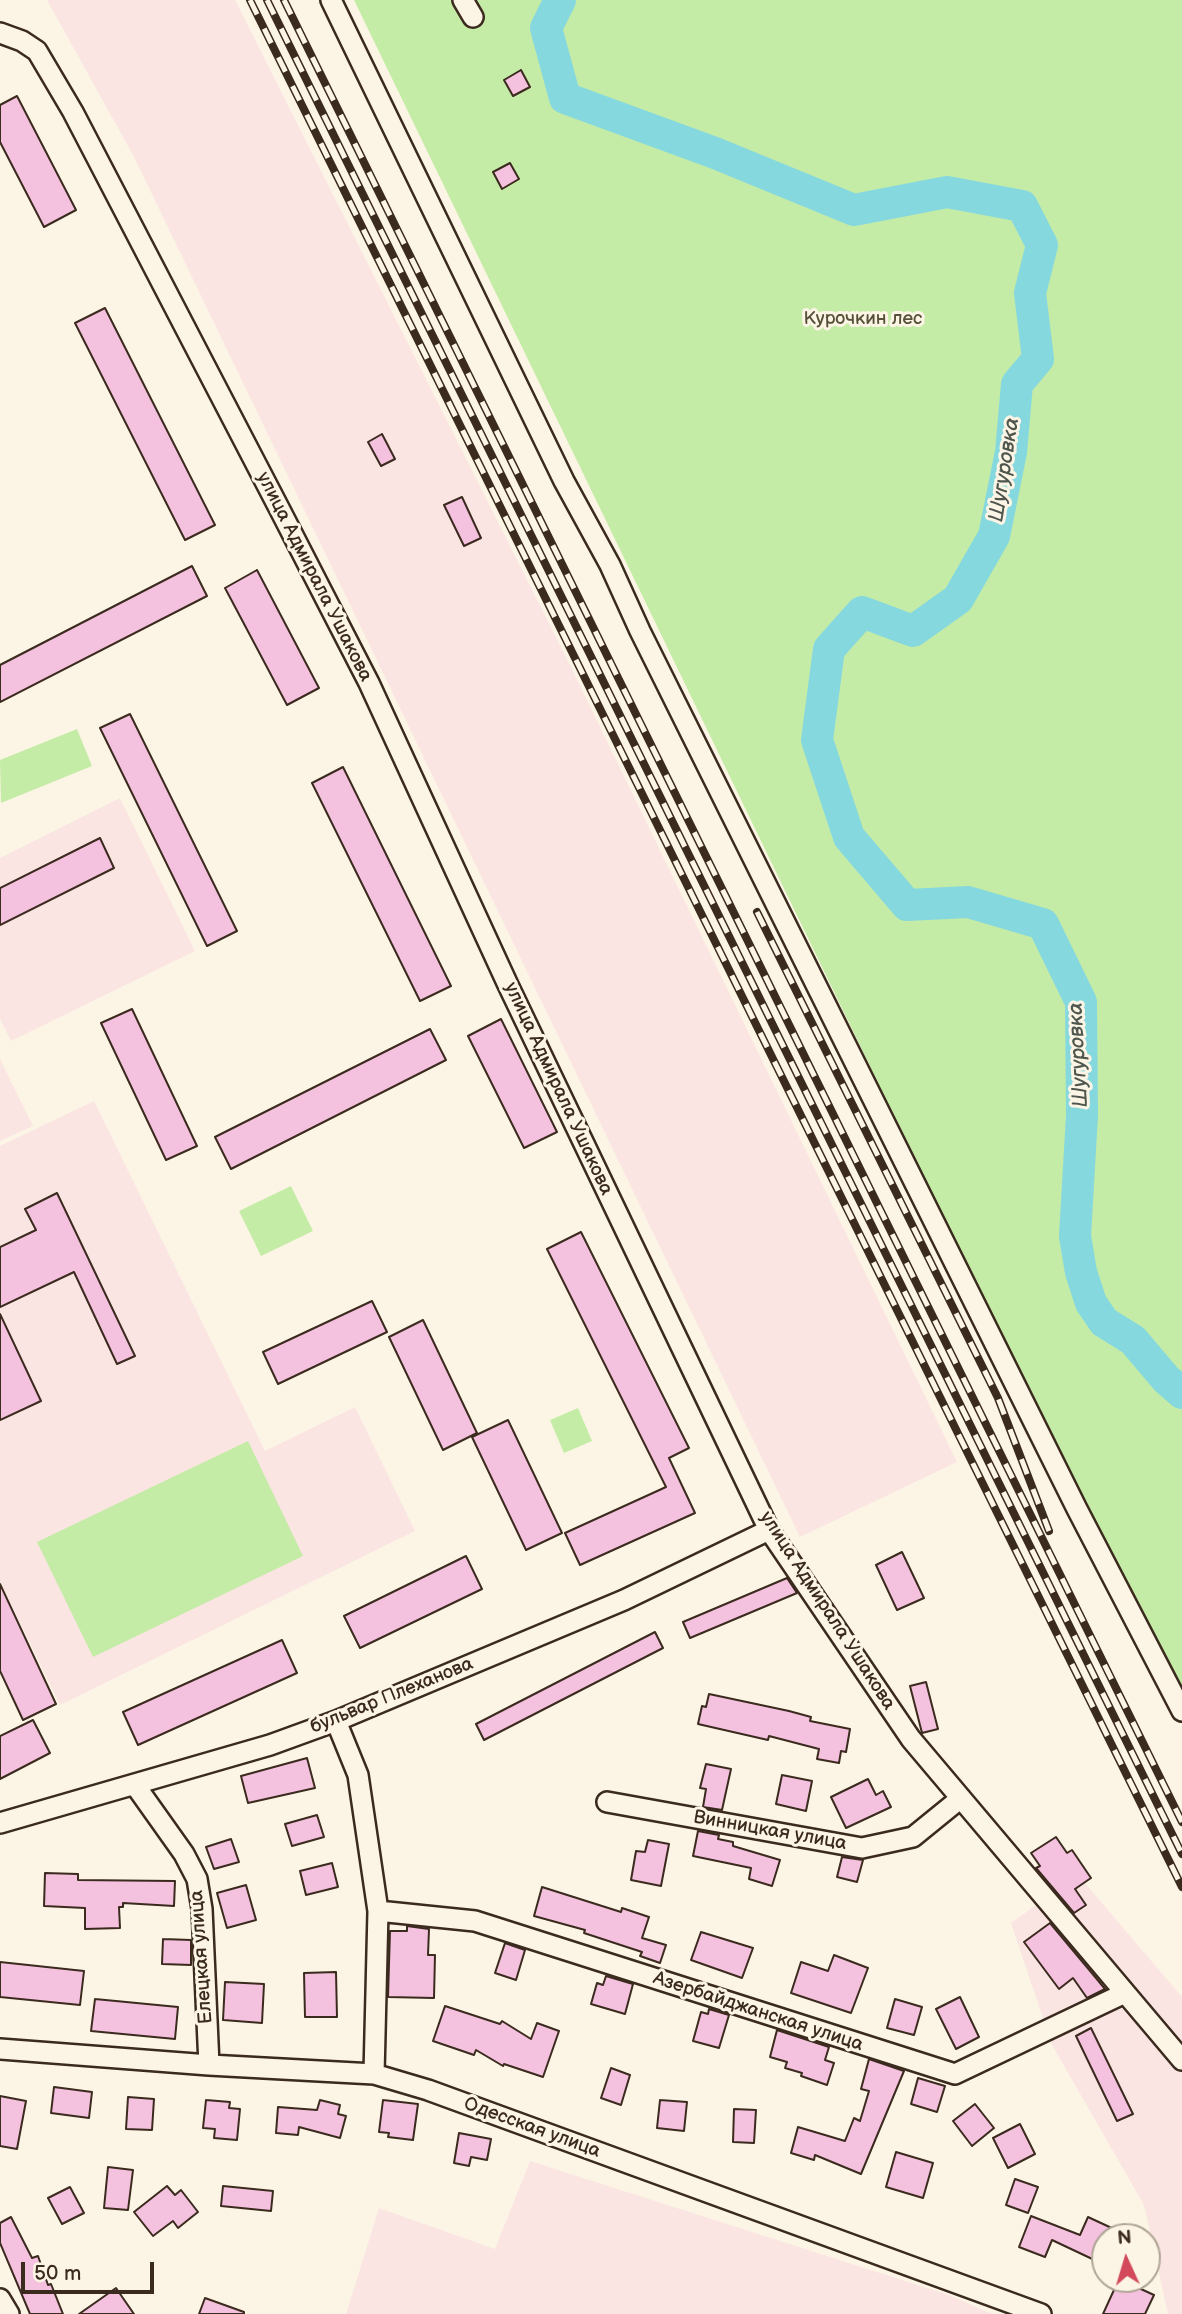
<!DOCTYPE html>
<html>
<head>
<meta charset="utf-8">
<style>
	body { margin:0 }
	#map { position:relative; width:1182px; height:2314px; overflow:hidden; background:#fcf5e5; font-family:"Balsamiq Sans",sans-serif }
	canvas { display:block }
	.north { position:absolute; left:1091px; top:2223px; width:70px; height:70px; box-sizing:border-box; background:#fcf5e5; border:2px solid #afa495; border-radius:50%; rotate:356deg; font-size:19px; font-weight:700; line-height:28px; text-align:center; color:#3b2a1e }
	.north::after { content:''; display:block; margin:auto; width:24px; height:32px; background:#d1495b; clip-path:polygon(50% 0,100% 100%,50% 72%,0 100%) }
	.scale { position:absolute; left:21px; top:2262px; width:133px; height:32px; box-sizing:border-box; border:4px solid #3b2a1e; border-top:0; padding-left:9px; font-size:21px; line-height:24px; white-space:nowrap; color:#3b2a1e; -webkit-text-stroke:5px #fcf5e5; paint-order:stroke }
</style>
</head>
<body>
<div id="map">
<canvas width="1182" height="2314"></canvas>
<div class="north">N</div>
<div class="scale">50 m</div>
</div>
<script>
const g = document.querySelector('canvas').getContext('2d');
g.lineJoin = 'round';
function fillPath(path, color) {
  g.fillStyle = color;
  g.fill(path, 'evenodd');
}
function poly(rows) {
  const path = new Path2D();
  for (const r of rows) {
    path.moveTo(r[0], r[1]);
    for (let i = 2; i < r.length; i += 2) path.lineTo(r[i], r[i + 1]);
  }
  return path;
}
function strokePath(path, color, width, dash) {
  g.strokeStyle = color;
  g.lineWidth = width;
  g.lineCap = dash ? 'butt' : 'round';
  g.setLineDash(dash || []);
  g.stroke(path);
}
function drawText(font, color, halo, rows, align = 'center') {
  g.font = font + ' "Balsamiq Sans",sans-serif';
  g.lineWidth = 6;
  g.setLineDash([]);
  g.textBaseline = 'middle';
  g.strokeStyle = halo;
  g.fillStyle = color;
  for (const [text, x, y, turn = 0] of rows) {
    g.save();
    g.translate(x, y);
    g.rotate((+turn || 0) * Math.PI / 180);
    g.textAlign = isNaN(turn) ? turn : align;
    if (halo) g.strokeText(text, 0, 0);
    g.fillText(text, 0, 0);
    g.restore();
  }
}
fillPath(poly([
	[47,0,235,0,570,665,957,1462,800,1537,134,157],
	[120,798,195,951,11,1041,0,1019,0,858],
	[0,1059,33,1126,0,1141],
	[94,1101,265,1451,355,1407,415,1531,60,1705,0,1582,0,1146],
	[1078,1875,1182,1997,1182,2314,1168,2314,1144,2205,1052,2045,1011,1923],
	[530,2161,949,2295,992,2314,346,2314,379,2208,495,2249]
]), '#fae5e3');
fillPath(poly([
	[354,0,1182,0,1182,1685,1168,1682],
	[77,729,92,766,1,803,0,760],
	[291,1186,313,1231,261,1256,239,1211],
	[578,1408,592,1441,564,1453,550,1420],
	[248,1441,303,1556,93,1657,37,1542]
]), '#c5eca6');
strokePath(poly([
	[560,0,546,28,565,98,715,153,854,210,947,192,1022,206,1042,245,1030,293,1038,359,1017,384,1011,452,994,536,958,599,913,631,862,612,829,649,817,740,849,837,907,905,968,902,1043,924,1081,1002,1082,1115,1075,1236,1081,1272,1091,1303,1104,1322,1133,1340,1166,1379,1182,1393]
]), '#86d8df', 32);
const building = poly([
	[521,70,530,87,513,96,504,80,521,70],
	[17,96,76,210,44,227,0,142,0,105,17,96],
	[510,163,519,179,502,189,493,172,510,163],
	[105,308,215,525,185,540,75,323,105,308],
	[382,434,395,459,381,466,368,442,382,434],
	[462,497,481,538,464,546,444,505,462,497],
	[192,566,207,596,0,702,0,665,192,566],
	[257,570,319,688,287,705,225,588,257,570],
	[130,714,237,931,207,946,100,728,130,714],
	[343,767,451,986,420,1001,312,783,343,767],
	[100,838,114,868,0,925,0,888,100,838],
	[132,1009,197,1146,166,1160,101,1023,132,1009],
	[501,1019,557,1132,524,1148,468,1036,501,1019],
	[430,1029,446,1060,231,1169,215,1137,430,1029],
	[57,1193,135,1356,117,1364,74,1272,0,1307,0,1247,36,1230,25,1209,57,1193],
	[581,1232,689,1448,669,1458,695,1513,580,1565,565,1533,666,1487,547,1249,581,1232],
	[372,1301,387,1332,278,1384,263,1352,372,1301],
	[0,1314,41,1401,0,1420,0,1314],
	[423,1320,477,1433,443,1450,389,1337,423,1320],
	[508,1420,562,1533,526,1550,472,1437,508,1420],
	[902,1552,924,1598,897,1610,876,1565,902,1552],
	[466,1556,482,1589,360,1648,344,1616,466,1556],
	[787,1578,797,1593,690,1638,683,1622,787,1578],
	[0,1584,56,1704,23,1720,0,1671,0,1584],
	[655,1632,663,1648,484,1740,476,1724,655,1632],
	[282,1640,297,1673,138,1745,123,1712,282,1640],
	[926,1682,938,1729,922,1733,910,1686,926,1682],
	[709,1694,789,1711,811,1717,810,1721,850,1729,846,1752,841,1751,839,1763,817,1759,819,1749,769,1736,768,1740,698,1724,702,1706,706,1707,709,1694],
	[33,1720,50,1753,0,1779,0,1736,33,1720],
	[307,1758,315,1788,248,1803,241,1776,307,1758],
	[706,1764,731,1769,722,1810,703,1807,706,1789,700,1788,706,1764],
	[782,1775,812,1781,806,1811,776,1804,782,1775],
	[868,1779,876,1795,883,1791,891,1807,846,1828,831,1797,868,1779],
	[317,1815,324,1837,292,1846,285,1824,317,1815],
	[698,1831,719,1835,718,1839,733,1842,733,1846,780,1860,772,1886,749,1879,751,1868,693,1856,698,1831],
	[1056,1837,1067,1853,1072,1850,1091,1878,1075,1889,1086,1905,1074,1913,1036,1868,1040,1866,1031,1853,1056,1837],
	[231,1839,239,1862,214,1869,206,1847,231,1839],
	[648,1840,669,1844,661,1886,631,1880,636,1851,645,1852,648,1840],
	[842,1857,863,1860,857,1882,837,1877,842,1857],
	[332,1863,338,1887,306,1895,300,1871,332,1863],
	[45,1873,78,1874,78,1880,175,1881,174,1906,123,1903,123,1907,119,1907,120,1928,85,1929,85,1908,44,1906,45,1873],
	[246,1885,256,1920,227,1928,217,1893,246,1885],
	[542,1887,621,1912,622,1908,649,1917,642,1938,666,1945,660,1963,640,1956,642,1952,584,1933,585,1930,534,1916,542,1887],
	[1050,1923,1096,1978,1105,1989,1087,1998,1073,1978,1059,1989,1024,1942,1050,1923],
	[407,1926,429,1929,428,1955,435,1955,434,1998,388,1997,390,1931,407,1931,407,1926],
	[701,1932,753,1948,742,1978,691,1960,701,1932],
	[163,1939,191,1940,191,1965,162,1964,163,1939],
	[505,1943,525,1950,516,1980,495,1973,505,1943],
	[834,1955,868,1968,851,2013,791,1993,801,1962,828,1971,834,1955],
	[0,1962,84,1971,80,2005,0,1997,0,1962],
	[336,1972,337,2017,305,2017,304,1973,336,1972],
	[606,1976,633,1984,625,2014,591,2004,597,1983,603,1985,606,1976],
	[225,1982,264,1984,262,2023,223,2020,225,1982],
	[960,1997,979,2037,956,2049,936,2009,960,1997],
	[95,1999,178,2007,175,2039,91,2031,95,1999],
	[895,1999,922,2007,914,2035,887,2028,895,1999],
	[445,2006,500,2024,502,2021,531,2039,537,2023,559,2031,543,2077,504,2064,503,2066,476,2050,474,2055,433,2041,445,2006],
	[709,2009,729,2015,719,2048,693,2041,701,2012,708,2014,709,2009],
	[1091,2028,1133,2114,1117,2121,1076,2036,1091,2028],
	[777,2030,829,2047,825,2060,834,2063,827,2085,801,2076,802,2073,785,2068,787,2062,770,2057,777,2030],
	[869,2059,904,2071,861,2174,815,2155,814,2160,791,2153,798,2127,845,2141,854,2118,860,2121,869,2091,861,2089,869,2059],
	[611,2068,630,2075,621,2105,601,2098,611,2068],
	[918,2078,945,2086,937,2112,911,2104,918,2078],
	[54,2087,92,2092,89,2118,51,2113,54,2087],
	[0,2096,26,2101,17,2149,0,2146,0,2096],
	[128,2097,154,2099,152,2130,126,2129,128,2097],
	[206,2100,230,2102,229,2108,240,2109,237,2140,214,2138,215,2129,203,2128,206,2100],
	[320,2100,340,2105,338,2114,346,2116,340,2138,299,2127,298,2135,276,2133,278,2107,317,2110,320,2100],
	[383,2100,418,2104,413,2140,388,2137,389,2133,379,2132,383,2100],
	[660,2100,687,2102,684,2131,657,2128,660,2100],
	[975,2104,994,2128,972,2146,953,2121,975,2104],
	[734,2109,756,2110,754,2143,733,2142,734,2109],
	[1020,2124,1035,2154,1008,2168,993,2138,1020,2124],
	[459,2133,491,2139,487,2160,471,2157,469,2166,454,2163,459,2133],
	[896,2152,933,2163,923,2198,886,2187,896,2152],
	[108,2167,133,2170,128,2210,104,2208,108,2167],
	[1015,2179,1038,2187,1028,2213,1006,2205,1015,2179],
	[167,2186,175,2195,181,2190,198,2212,178,2228,173,2221,153,2236,134,2212,167,2186],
	[223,2186,273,2191,271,2211,221,2206,223,2186],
	[70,2187,84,2213,62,2224,48,2198,70,2187],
	[1031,2216,1080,2235,1088,2217,1131,2237,1105,2237,1105,2265,1052,2240,1045,2257,1019,2247,1031,2216],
	[11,2217,32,2258,38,2256,48,2285,51,2284,63,2314,30,2314,0,2243,0,2223,11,2217],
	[1119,2279,1154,2295,1145,2314,1103,2314,1119,2279],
	[116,2288,134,2314,79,2314,116,2288],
	[205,2298,244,2312,244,2314,199,2314,205,2298]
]);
fillPath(building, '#f4c1de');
strokePath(building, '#3b2a1e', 2);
const minor = poly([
	[331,0,564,481,610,565,640,631,1077,1509,1182,1711],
	[463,0,473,17],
	[0,33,22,41,37,51,73,112,280,510,369,683,508,985,769,1530,911,1739,1182,2060],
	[336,1721,358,1775,378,1911,374,2074],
	[135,1785,184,1854,197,1879,202,1909,209,2065],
	[607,1802,862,1848,913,1837,961,1798],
	[0,1823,270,1745,336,1721,624,1600,769,1530],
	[378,1911,475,1921,955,2074,1125,1993],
	[0,2049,209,2065,374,2074,428,2090,1041,2314],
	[0,2299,9,2314]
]);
strokePath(minor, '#3b2a1e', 24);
strokePath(minor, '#fcf5e5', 19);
const rail = poly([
	[250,0,1182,1887],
	[267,0,1182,1854],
	[284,0,1182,1822],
	[757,912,998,1398,1049,1531]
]);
strokePath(rail, '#3b2a1e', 8);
strokePath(rail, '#fcf5e5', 5, [16]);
drawText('19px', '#575139', '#fcf5e5', [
	["Курочкин лес",863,319]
]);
drawText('19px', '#3b2a1e', '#fcf5e5', [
	["улица Адмирала Ушакова",314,577,63],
	["улица Адмирала Ушакова",558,1089,65],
	["улица Адмирала Ушакова",827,1611,57],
	["бульвар Плеханова",392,1696,-22],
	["Винницкая улица",770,1831,10],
	["Елецкая улица",202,1957,-94],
	["Азербайджанская улица",758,2012,18],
	["Одесская улица",532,2128,20]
]);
drawText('italic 21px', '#4e564e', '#fcf5e5', [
	["Шугуровка",1005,470,-81],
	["Шугуровка",1079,1055,-93]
]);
</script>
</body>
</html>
